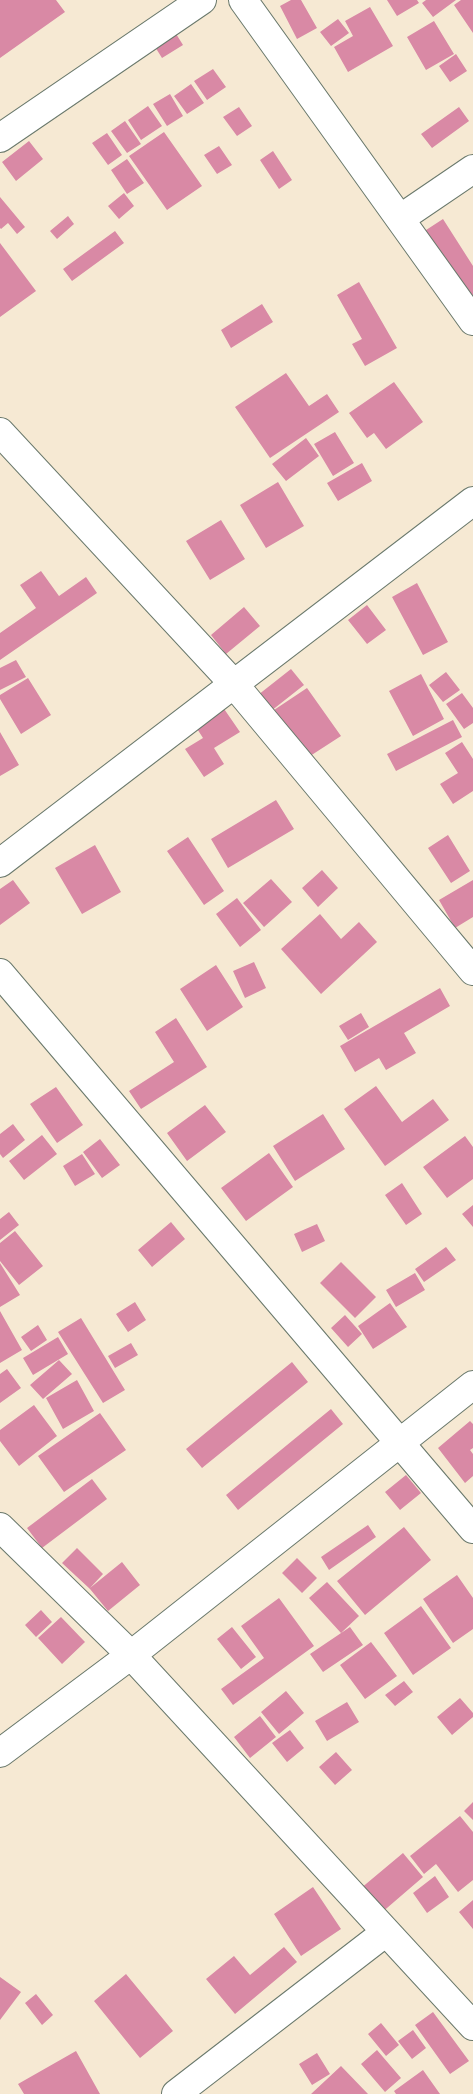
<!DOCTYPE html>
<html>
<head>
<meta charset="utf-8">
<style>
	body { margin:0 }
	canvas { display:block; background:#f6e9d3 }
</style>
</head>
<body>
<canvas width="473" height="2094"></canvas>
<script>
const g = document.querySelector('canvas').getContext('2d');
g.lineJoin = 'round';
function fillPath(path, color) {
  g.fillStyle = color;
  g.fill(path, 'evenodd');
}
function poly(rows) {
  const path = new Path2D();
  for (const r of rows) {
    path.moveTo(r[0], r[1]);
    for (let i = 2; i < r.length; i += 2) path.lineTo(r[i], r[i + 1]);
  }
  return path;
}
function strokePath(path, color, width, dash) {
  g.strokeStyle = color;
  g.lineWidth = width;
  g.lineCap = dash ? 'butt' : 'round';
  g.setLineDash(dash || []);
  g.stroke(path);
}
fillPath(poly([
	[0,0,56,0,65,12,0,58],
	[291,0,301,0,317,28,297,39,280,6],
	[387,0,417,0,419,3,397,16],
	[426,0,456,0,433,17,422,3],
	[461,0,473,0,473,33,454,5],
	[370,7,393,46,348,72,334,47,353,36,345,21],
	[338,19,349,33,331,46,320,32],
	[434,21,454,54,426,70,407,37],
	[173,29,183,45,162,58,152,42],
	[456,54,467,71,450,82,439,66],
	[213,69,226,87,207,100,194,81],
	[191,84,204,103,187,114,174,96],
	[170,94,183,116,167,126,153,104],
	[148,106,162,126,141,140,128,120],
	[239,107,252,126,237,136,223,117],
	[459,107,469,121,432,148,421,134],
	[125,121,141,144,127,153,111,131],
	[164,132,202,186,167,210,129,156],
	[107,133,122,155,108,165,92,143],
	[29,141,43,159,16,181,2,162],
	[219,146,232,165,217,174,204,155],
	[273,151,292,180,279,189,260,160],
	[127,159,144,183,127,194,111,170],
	[124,193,134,206,119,219,108,206],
	[0,197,25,227,17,234,8,223,1,229,0,228],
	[68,216,74,224,57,239,50,231],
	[443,219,473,266,473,310,423,232],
	[115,231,124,243,72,281,63,269],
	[0,243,36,291,0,317],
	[359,282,397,348,365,366,352,344,362,339,337,295],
	[262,304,273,322,231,348,221,330],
	[286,373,309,406,327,394,339,412,270,458,235,407],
	[394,382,423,422,386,449,374,433,367,438,349,413],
	[335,432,354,463,333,476,314,444],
	[306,438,319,456,286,481,272,464],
	[362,463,372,481,338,501,327,483],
	[278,482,304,526,266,548,240,505],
	[221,520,245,559,210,580,186,541],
	[41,571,59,596,86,577,97,593,0,660,0,633,36,608,20,585],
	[417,583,448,642,423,655,392,597],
	[367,605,386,630,367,644,348,620],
	[244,607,260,626,226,654,211,635],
	[16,660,26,677,0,690,0,668],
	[291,669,304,685,271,711,258,695],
	[446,672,460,690,443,702,429,685],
	[421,674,444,719,413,736,389,691],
	[28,678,51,715,21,734,0,699,0,695],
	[307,688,341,736,307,758,274,710],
	[462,693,473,708,473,723,464,729,446,704],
	[220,703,240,732,214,748,224,764,204,777,185,749,203,738,192,721],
	[453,720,462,737,396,771,387,754],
	[0,732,19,765,0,776],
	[462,742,473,759,473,791,453,804,440,784,458,773,445,753],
	[276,800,294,829,228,868,211,839],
	[448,835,470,871,451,883,428,848],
	[188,837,224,891,204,905,167,851],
	[95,845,121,892,82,914,55,868],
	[322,870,338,888,318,907,302,888],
	[271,879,292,902,264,927,243,903],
	[13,880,30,903,0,925,0,889],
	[473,880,473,917,455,928,439,900],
	[237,898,261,930,240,947,216,914],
	[320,914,341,939,359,922,377,942,321,994,281,949],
	[254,962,266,988,245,998,233,971],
	[216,965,243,1007,207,1031,180,989],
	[440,988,450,1006,404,1033,416,1053,386,1070,379,1058,355,1072,340,1046],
	[361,1013,369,1027,348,1040,339,1026],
	[176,1018,207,1067,141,1109,129,1091,174,1062,155,1032],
	[376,1086,402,1122,433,1099,449,1120,385,1166,344,1109],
	[56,1087,83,1125,57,1143,30,1104],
	[205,1105,226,1132,187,1161,167,1133],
	[323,1114,345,1149,295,1181,273,1146],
	[13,1124,25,1140,3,1158,0,1154,0,1134],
	[42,1135,57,1154,24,1180,9,1161],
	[465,1136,473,1147,473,1179,447,1198,423,1167],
	[100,1139,120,1165,102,1178,83,1152],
	[269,1153,293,1187,246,1221,221,1188],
	[82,1154,95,1174,75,1186,63,1166],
	[402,1183,422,1214,406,1225,385,1195],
	[473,1205,473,1227,462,1214],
	[9,1212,19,1225,0,1240,0,1219],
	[171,1222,185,1239,152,1267,138,1250],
	[317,1224,325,1241,302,1252,294,1234],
	[15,1231,43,1266,19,1285,0,1261,0,1243],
	[446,1247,456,1260,424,1282,415,1269],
	[341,1262,376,1297,355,1318,320,1283],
	[0,1263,20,1295,0,1307],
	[415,1273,425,1290,396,1307,386,1290],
	[135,1302,146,1320,128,1332,116,1314],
	[390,1303,407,1327,373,1349,358,1326],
	[0,1311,22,1350,0,1363],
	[345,1315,362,1334,348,1347,331,1328],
	[81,1318,125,1390,103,1403,58,1332],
	[38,1325,47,1340,31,1351,21,1337],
	[58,1337,68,1354,33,1375,23,1358],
	[131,1343,138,1355,115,1368,108,1356],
	[59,1360,72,1374,43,1399,30,1385],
	[292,1362,308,1382,202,1468,186,1449],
	[7,1369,21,1388,0,1403,0,1374],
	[77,1380,94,1411,63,1429,46,1398],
	[34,1405,57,1436,19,1466,0,1441,0,1430],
	[331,1409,343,1424,238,1510,226,1495],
	[100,1413,126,1450,64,1492,38,1456],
	[470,1421,473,1424,473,1448,470,1450,473,1454,473,1476,465,1483,438,1448],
	[406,1475,421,1493,400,1510,385,1492],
	[92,1479,107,1499,42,1548,27,1528],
	[368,1525,376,1537,329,1570,321,1557],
	[404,1527,431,1560,365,1615,337,1581],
	[77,1548,103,1574,90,1588,122,1562,140,1585,108,1611,90,1589,62,1563],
	[297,1558,317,1578,302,1593,282,1573],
	[457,1575,473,1598,473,1629,453,1643,423,1599],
	[327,1582,359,1616,341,1633,309,1598],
	[279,1598,314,1646,233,1705,221,1689,264,1658,241,1626],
	[421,1606,451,1648,413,1675,384,1633],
	[41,1610,52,1622,36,1637,25,1625],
	[61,1617,85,1642,62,1664,38,1638],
	[232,1627,256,1657,241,1669,217,1639],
	[350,1627,363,1645,323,1672,310,1654],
	[371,1642,397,1676,365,1699,340,1665],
	[404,1681,413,1692,395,1706,385,1695],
	[286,1691,304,1713,279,1734,261,1712],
	[460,1698,473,1713,473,1717,452,1735,437,1717],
	[347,1702,359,1722,327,1741,315,1721],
	[260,1716,276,1737,250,1758,234,1737],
	[290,1730,304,1748,287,1762,272,1743],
	[336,1752,352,1770,335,1785,319,1767],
	[473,1802,473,1820,464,1811],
	[460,1816,473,1832,473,1880,458,1892,436,1864,424,1874,410,1856],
	[403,1853,423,1877,380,1914,360,1889],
	[435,1876,449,1897,427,1913,413,1893],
	[313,1887,341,1929,301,1956,274,1914],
	[473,1900,473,1929,459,1912],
	[284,1947,297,1962,235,2014,206,1979,234,1956,250,1975],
	[126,1974,173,2031,140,2058,94,2001],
	[0,1977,21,1992,0,2020],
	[36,1994,53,2015,42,2025,25,2003],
	[433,2012,469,2061,450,2074,415,2025],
	[381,2023,399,2045,386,2056,368,2034],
	[413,2030,426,2048,412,2059,398,2041],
	[377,2050,401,2078,385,2092,361,2064],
	[76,2051,100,2094,24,2094,18,2084],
	[317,2053,330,2074,312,2085,299,2064],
	[341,2066,368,2094,311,2094],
	[423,2070,440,2094,396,2094,394,2091]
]), '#d989a5');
const minor = poly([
	[0,138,202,0],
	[401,218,473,169],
	[0,432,233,683,473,971],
	[0,863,473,501],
	[0,973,473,1529],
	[0,1527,131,1655,473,2026],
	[0,1753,131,1655,473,1385],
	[176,2094,386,1932]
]);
const tertiary = poly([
	[243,0,473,321]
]);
strokePath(minor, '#6a796c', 30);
strokePath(tertiary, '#6a796c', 30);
strokePath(minor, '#fff', 28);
strokePath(tertiary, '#fff', 28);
</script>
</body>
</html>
